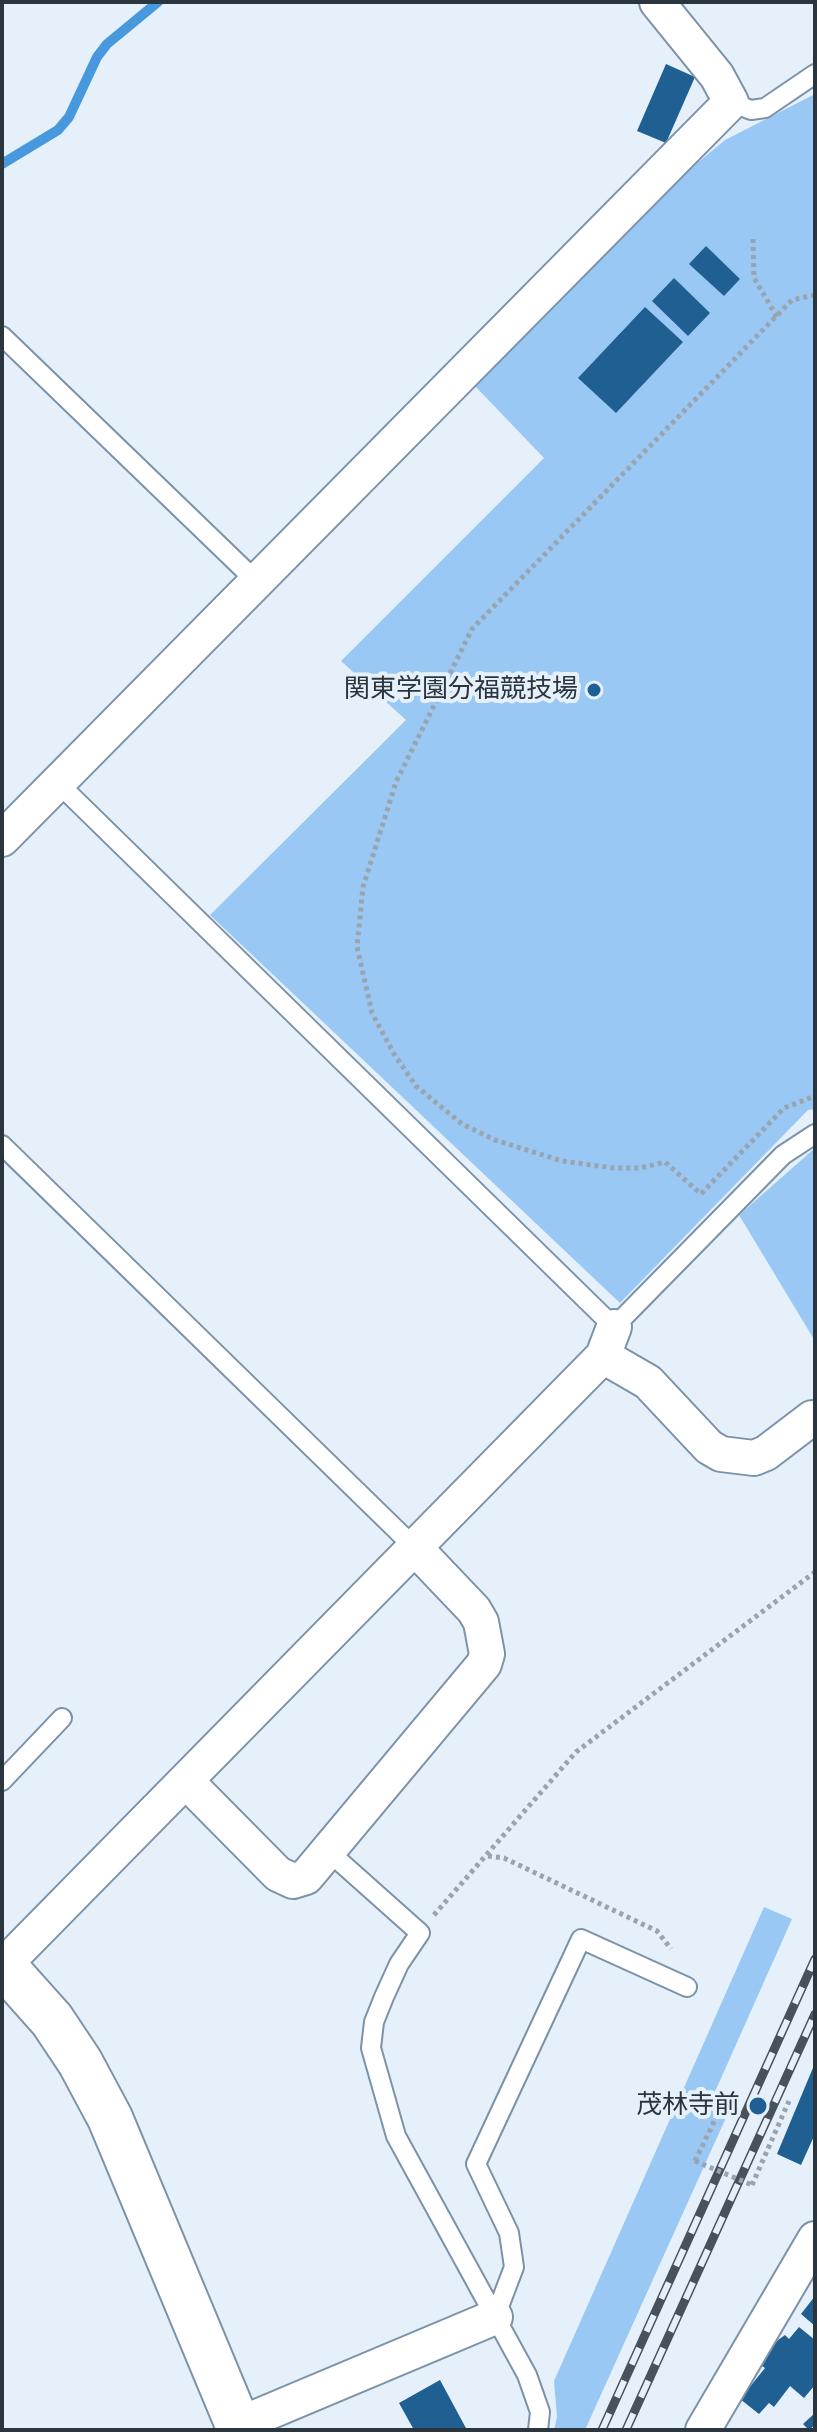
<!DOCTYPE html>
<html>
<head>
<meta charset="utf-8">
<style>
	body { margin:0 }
	#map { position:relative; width:817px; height:2432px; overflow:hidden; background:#e6f0fa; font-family:"Noto Serif",serif }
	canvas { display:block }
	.frame { position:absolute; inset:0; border:4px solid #2b353e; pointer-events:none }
</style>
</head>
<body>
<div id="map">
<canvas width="817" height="2432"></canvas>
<div class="frame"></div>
</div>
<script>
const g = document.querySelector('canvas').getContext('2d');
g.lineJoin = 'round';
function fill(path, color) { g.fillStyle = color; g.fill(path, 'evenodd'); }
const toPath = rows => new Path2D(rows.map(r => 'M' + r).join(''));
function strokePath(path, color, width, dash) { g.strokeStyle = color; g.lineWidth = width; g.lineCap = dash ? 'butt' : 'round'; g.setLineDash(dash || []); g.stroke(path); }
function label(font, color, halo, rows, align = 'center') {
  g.font = font + ' "Noto Serif","Noto Sans JP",serif'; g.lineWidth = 8; g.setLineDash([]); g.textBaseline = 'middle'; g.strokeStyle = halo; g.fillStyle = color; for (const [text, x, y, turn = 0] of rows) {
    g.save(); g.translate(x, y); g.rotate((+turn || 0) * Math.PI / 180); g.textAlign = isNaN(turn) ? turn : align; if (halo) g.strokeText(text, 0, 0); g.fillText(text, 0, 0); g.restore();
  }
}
fill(toPath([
	[815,94,815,1109,808,1110,620,1303,210,915,406,720,341,661,544,458,474,385,684,174,725,140],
	[815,1148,815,1341,739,1215],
	[764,1907,792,1919,710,2103,729,2111,585,2430,554,2430,557,2417,554,2381]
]), '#99c8f5');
strokePath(toPath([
	[2,164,58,130,69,117,97,57,107,44,158,2]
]), '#4798dd', 10);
fill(toPath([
	[666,64,695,77,666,143,637,131],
	[706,246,740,279,724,296,689,264],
	[674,278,710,313,688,336,652,301],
	[645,307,683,342,616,413,578,378],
	[815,2063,815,2134,801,2165,777,2154],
	[815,2296,815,2326,801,2314],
	[799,2327,815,2340,815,2385,804,2398,790,2386,774,2407,769,2403,759,2414,740,2399,765,2368,759,2364,778,2340,785,2335,789,2339],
	[440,2380,467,2430,414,2430,399,2403],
	[815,2413,815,2425,809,2430,803,2424]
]), '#205f92');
const lane = toPath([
	[731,102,751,110,765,108,815,74],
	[2,336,258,583],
	[58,783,614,1327,783,1155,815,1134],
	[2,1145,415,1548],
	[2,1781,62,1718],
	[328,1851,420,1933,399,1964,384,1997,374,2022,371,2048,396,2136,527,2375,540,2412,538,2430],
	[495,2317,514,2267,509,2233,476,2164,581,1939,687,1987]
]);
const street = toPath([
	[2,839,731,102,717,76,657,2],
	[603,1356,648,1382,709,1447,721,1454,754,1458,766,1453,812,1418],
	[186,1781,278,1874,293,1881,306,1877,484,1664,487,1654,481,1622,474,1610,415,1548],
	[3,1966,603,1356,614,1327],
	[238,2425,495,2317],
	[703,2430,815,2239]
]);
const secondary = toPath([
	[2,1964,52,2020,80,2062,110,2118,240,2430]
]);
strokePath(lane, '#7b92a9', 22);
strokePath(street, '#7b92a9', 38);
strokePath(secondary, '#7b92a9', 48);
strokePath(toPath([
	[753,239,754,278,777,317],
	[815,295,792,300,472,629,396,782,363,887,357,947,372,1013,394,1054,416,1086,462,1124,495,1140,562,1161,613,1168,640,1168,665,1162,701,1194,784,1108,815,1096],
	[488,1856,504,1858,657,1931,671,1949],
	[434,1915,576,1752,815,1572],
	[695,2161,730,2089],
	[752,2185,789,2101]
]), '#9aa4ae', 5, [4, 4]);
strokePath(lane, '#fff', 18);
strokePath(street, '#fff', 34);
strokePath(secondary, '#fff', 44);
const rail = toPath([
	[602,2430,815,1959],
	[626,2430,815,2014]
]);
strokePath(rail, '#48525c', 9);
strokePath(rail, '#e6f0fa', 6, [18]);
strokePath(toPath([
	[695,2161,752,2185]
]), '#9aa4ae', 5, [4, 4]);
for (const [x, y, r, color] of [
	[594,690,8,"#1e6095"],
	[758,2106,10,"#1e6095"]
]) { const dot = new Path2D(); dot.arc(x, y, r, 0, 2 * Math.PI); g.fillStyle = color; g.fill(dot); strokePath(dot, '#e6f0fa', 3); }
label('26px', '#2b353e', '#e6f0fa', [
	["関東学園分福競技場",578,690],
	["茂林寺前",740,2106]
], 'right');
</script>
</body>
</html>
